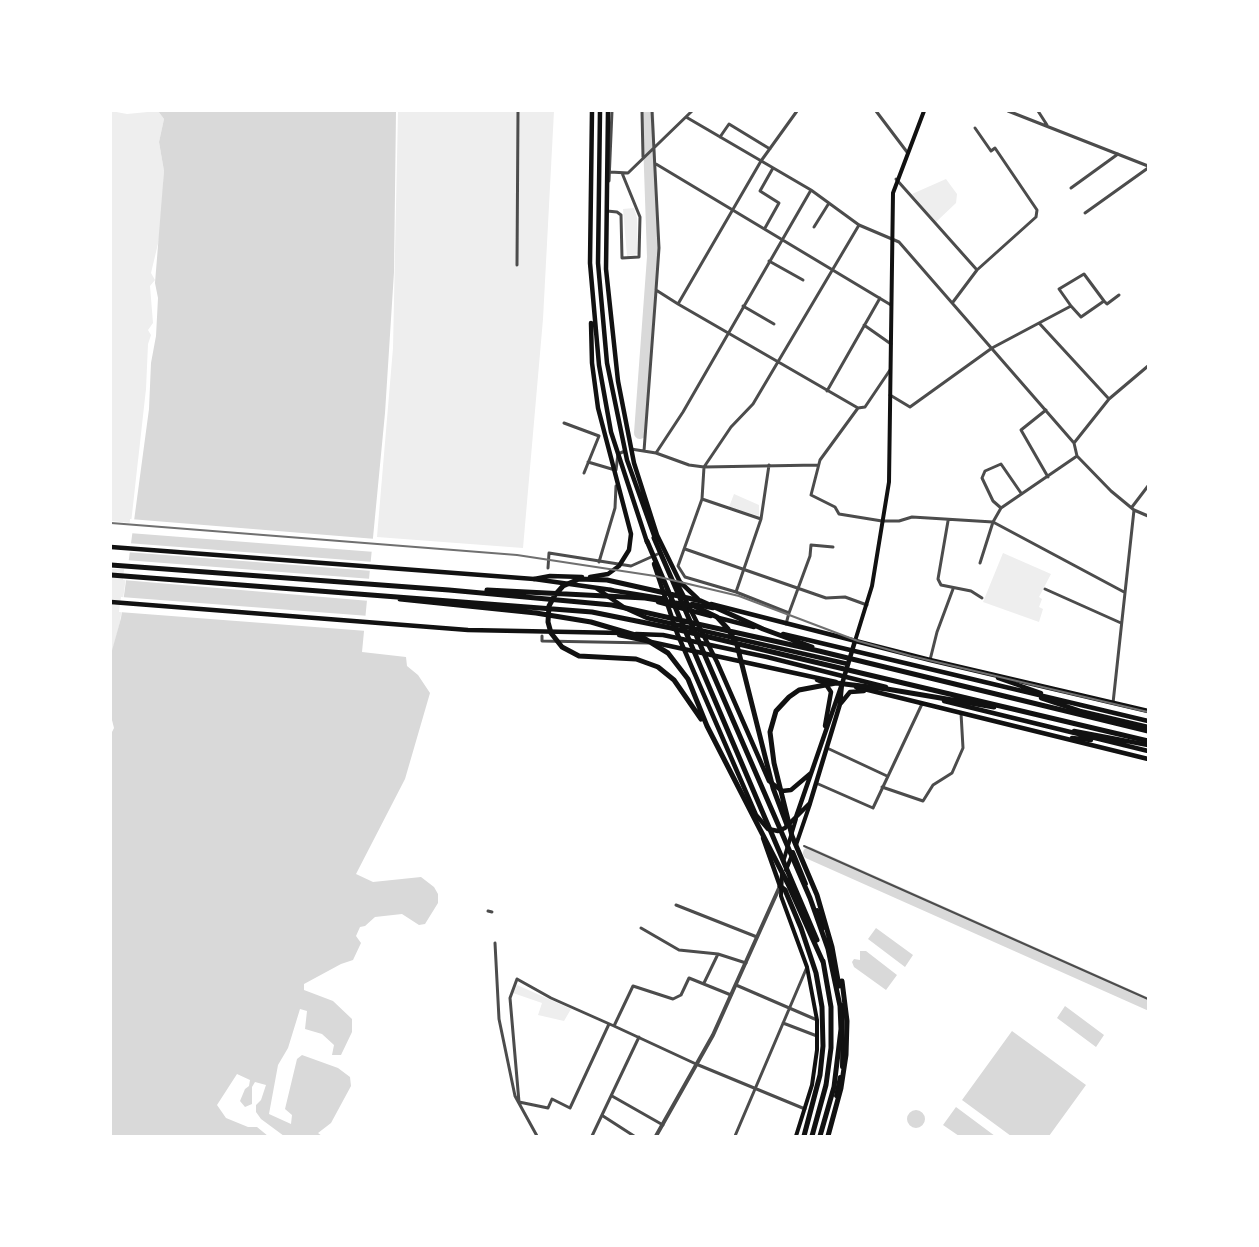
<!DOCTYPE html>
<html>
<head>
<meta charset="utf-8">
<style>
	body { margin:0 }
	#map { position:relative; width:1259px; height:1247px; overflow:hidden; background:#fff; font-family:"IBM Plex Sans",sans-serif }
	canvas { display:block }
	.frame { position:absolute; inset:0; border:112px solid #fff; pointer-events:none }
</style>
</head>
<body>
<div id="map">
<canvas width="1259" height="1247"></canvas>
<div class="frame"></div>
</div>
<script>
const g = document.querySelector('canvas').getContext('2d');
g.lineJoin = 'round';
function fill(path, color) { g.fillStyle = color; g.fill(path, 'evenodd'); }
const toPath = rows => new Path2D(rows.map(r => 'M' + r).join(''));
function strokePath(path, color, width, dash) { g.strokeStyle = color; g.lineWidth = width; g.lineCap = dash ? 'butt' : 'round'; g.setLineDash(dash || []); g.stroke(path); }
fill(toPath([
	[111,111,127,114,158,111,164,119,159,142,164,171,161,231,151,273,155,280,150,286,153,323,148,330,151,335,148,344,146,389,131,523,111,521],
	[398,111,554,111,543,319,523,548,377,537,393,348],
	[946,179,957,194,956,203,936,222,912,194],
	[634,208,637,218,638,254,627,256,623,209],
	[734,494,759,505,759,516,729,507],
	[1003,553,1051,574,1039,597,1042,599,1039,607,1043,609,1039,622,983,602],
	[111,569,127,569,120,622,111,656],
	[517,985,571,1009,564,1021,538,1015,542,1003,513,993]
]), '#eee');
fill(toPath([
	[158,111,396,111,394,272,385,413,362,652,406,657,407,666,418,675,430,693,405,779,356,874,373,882,421,877,434,887,438,894,438,903,425,924,419,925,402,914,375,917,365,926,360,927,356,936,361,943,353,960,341,964,304,984,304,990,333,1001,352,1019,352,1032,341,1055,332,1055,334,1045,322,1034,305,1029,307,1011,300,1009,288,1048,278,1065,269,1114,291,1124,292,1115,285,1109,297,1059,302,1055,338,1068,350,1077,351,1086,331,1123,318,1133,322,1136,284,1136,261,1119,256,1112,256,1105,261,1100,266,1085,255,1082,252,1087,252,1104,245,1107,240,1101,245,1089,249,1086,250,1080,237,1074,217,1105,226,1118,248,1127,257,1127,268,1136,111,1136,111,734,114,728,111,716,111,654,121,618,149,409,151,363,156,336,158,298,155,283,164,171,159,142,164,119],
	[876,928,913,955,905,967,868,939],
	[860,951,866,951,897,975,886,990,854,967,852,962,854,959,860,960],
	[1065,1006,1104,1035,1096,1047,1057,1018],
	[1012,1031,1086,1085,1049,1136,1011,1136,962,1100],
	[956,1107,995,1136,959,1136,943,1125],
	'907 1119a9 9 0 1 1 18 0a9 9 0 1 1-18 0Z'
]), '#d9d9d9');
fill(toPath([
	[130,519,376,539,375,552,129,533],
	[127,543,374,562,373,571,126,552],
	[125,560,372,579,370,601,123,580],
	[121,597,369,616,367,631,119,612]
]), '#fff');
strokePath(toPath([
	[640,433,653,257,648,111],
	[809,853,1148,1004]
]), '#d9d9d9', 12);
strokePath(toPath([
	[804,846,1148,999]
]), '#4c4c4c', 2);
strokePath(toPath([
	[642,111,643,157],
	[652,111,659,248,656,290,678,304],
	[797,111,761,161,678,304,858,408],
	[876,111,907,152],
	[1008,111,1148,166],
	[1038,111,1047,125],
	[686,117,811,190,859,225,899,242,1074,443,1077,456,1111,491,1134,510,1148,516],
	[720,137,729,124,770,149],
	[656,164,891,305],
	[610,172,628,173,692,111],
	[896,179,977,270],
	[609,181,612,111],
	[1071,188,1118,154],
	[607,211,617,212,621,215,622,258,639,257,640,217,622,173],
	[1085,213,1148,168],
	[814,227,829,203],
	[765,228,779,203,760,191,773,168],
	[769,261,803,280],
	[517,265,518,111],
	[953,302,977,270,1036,217,1037,210,995,148,991,151,975,128],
	[743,306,774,324],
	[1071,306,1059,289,1084,274,1104,301],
	[1039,323,1109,399],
	[864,325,891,344],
	[890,370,865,407,858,408,820,460,811,495,835,507,839,514,882,521,899,521,912,517,993,522,1124,592],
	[827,391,880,298],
	[890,395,910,407,992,348,1071,306,1081,317,1104,301,1107,304,1119,295],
	[1046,410,1021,430,1048,477],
	[564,423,599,436,584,473],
	[1074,443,1109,399,1148,366],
	[631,449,656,453,689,465,704,467,818,465],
	[644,451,656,291],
	[656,453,683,412,811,190],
	[588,462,615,470],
	[616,470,618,454,625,451],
	[702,499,761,519,769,465],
	[1132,507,1148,486],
	[1001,508,993,501,982,478,985,471,1001,464,1021,493],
	[948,521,938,579,941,585,971,591,982,598],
	[685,549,826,598,845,597,867,605],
	[599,562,615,508,616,486],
	[980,563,993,522,1001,508,1077,456],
	[548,568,549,553,631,566,660,553],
	[1045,589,1121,623],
	[736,592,761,519],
	[789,613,810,556,811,545,833,547],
	[786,624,789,613,736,592,685,577,678,566,702,499,704,467,731,427,753,404,859,225],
	[542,636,542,641,649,643],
	[930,660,937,632,953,589],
	[1113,703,1134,510],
	[827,748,887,776],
	[816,783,873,808,922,704],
	[882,787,923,801,933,785,952,773,963,748,961,713],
	[676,905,757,937],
	[488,911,492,912],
	[641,928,679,950,718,954,746,963],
	[495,943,499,1019,515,1096,537,1136],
	[704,983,718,954],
	[736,985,817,1020],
	[783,1023,817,1036],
	[614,1026,696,1064,805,1109],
	[612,1096,663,1125],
	[519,1102,510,998,517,979,551,998,614,1026,633,986,673,999,681,995,689,978,731,995],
	[519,1102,548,1108,552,1099,570,1108,609,1024],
	[603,1116,634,1136],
	[592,1136,639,1037],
	[735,1136,807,967]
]), '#4c4c4c', 3);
strokePath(toPath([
	[656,1136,713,1035,780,886]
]), '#4c4c4c', 4);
strokePath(toPath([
	[855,641,872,586,889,482,893,193,924,111],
	[796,845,810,804],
	[790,852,793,852,806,884],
	[784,859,796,819],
	[786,870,792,855],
	[782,873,781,896,807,967,817,1020,817,1050,812,1085,796,1136],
	[817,910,824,928],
	[842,1067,843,1005],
	[836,1096,840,1077]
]), '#111', 4);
strokePath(toPath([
	[111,547,534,579,612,590],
	[596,588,625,608,647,618,848,664],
	[111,602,468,630,622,633],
	[658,602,711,616],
	[719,618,754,627],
	[636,634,663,635,767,657,886,687],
	[783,634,1148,721],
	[619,635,836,682],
	[998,678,1041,693],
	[817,680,825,683,831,692,825,726],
	[1041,698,1080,711,1148,727],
	[944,701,1148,751],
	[1074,731,1148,745],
	[1072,738,1091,740]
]), '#111', 4.5);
strokePath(toPath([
	[592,111,590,263,599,365,611,432,647,542],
	[600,111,598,263,607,363,627,460,656,541],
	[608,111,606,269,618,381,634,463,657,535,680,582,698,599],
	[654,564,677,633,756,815,768,829,778,831,785,828,810,803,840,704,842,684,855,641],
	[590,577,608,574,619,566,629,550,631,534,598,408,592,363,591,323],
	[534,579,550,576,582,577],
	[677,583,717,662,769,781,782,791,791,790,811,773],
	[610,590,666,599],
	[692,604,713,608],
	[711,604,930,660,1148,711],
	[856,687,1148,759],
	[841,703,850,692,864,691],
	[796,817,842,684],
	[763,838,780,886]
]), '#111', 4.5);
strokePath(toPath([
	[654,538,810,898,828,949,840,1006,841,1029,834,1087,820,1136],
	[647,541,817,940],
	[111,565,449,590,612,605,819,651,1148,731],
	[111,575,592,612,671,628,1148,741],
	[487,590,645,598,694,606,717,617,728,629,737,645,773,788,787,825],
	[400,599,536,613,591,622,642,637,668,653,688,679,707,726,788,884,823,962],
	[701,719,674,680,658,667,636,659,579,656,562,647,551,633,548,622,549,606,555,595,563,586,579,579,607,580,701,601,763,629,812,647],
	[780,886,785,890,801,928,816,973,822,1007,823,1046,820,1075,804,1136],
	[839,986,832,947,817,895,792,836,774,763,770,732,776,711,789,697,799,690,836,683,887,689,994,707],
	[812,1136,826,1085,831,1048,831,1007,823,961],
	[828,1136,841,1088,846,1055,847,1021,842,981]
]), '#111', 5);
strokePath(toPath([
	[111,523,517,555,655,576,739,596,858,641,911,656,1148,712]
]), '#707070', 2);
</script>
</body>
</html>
